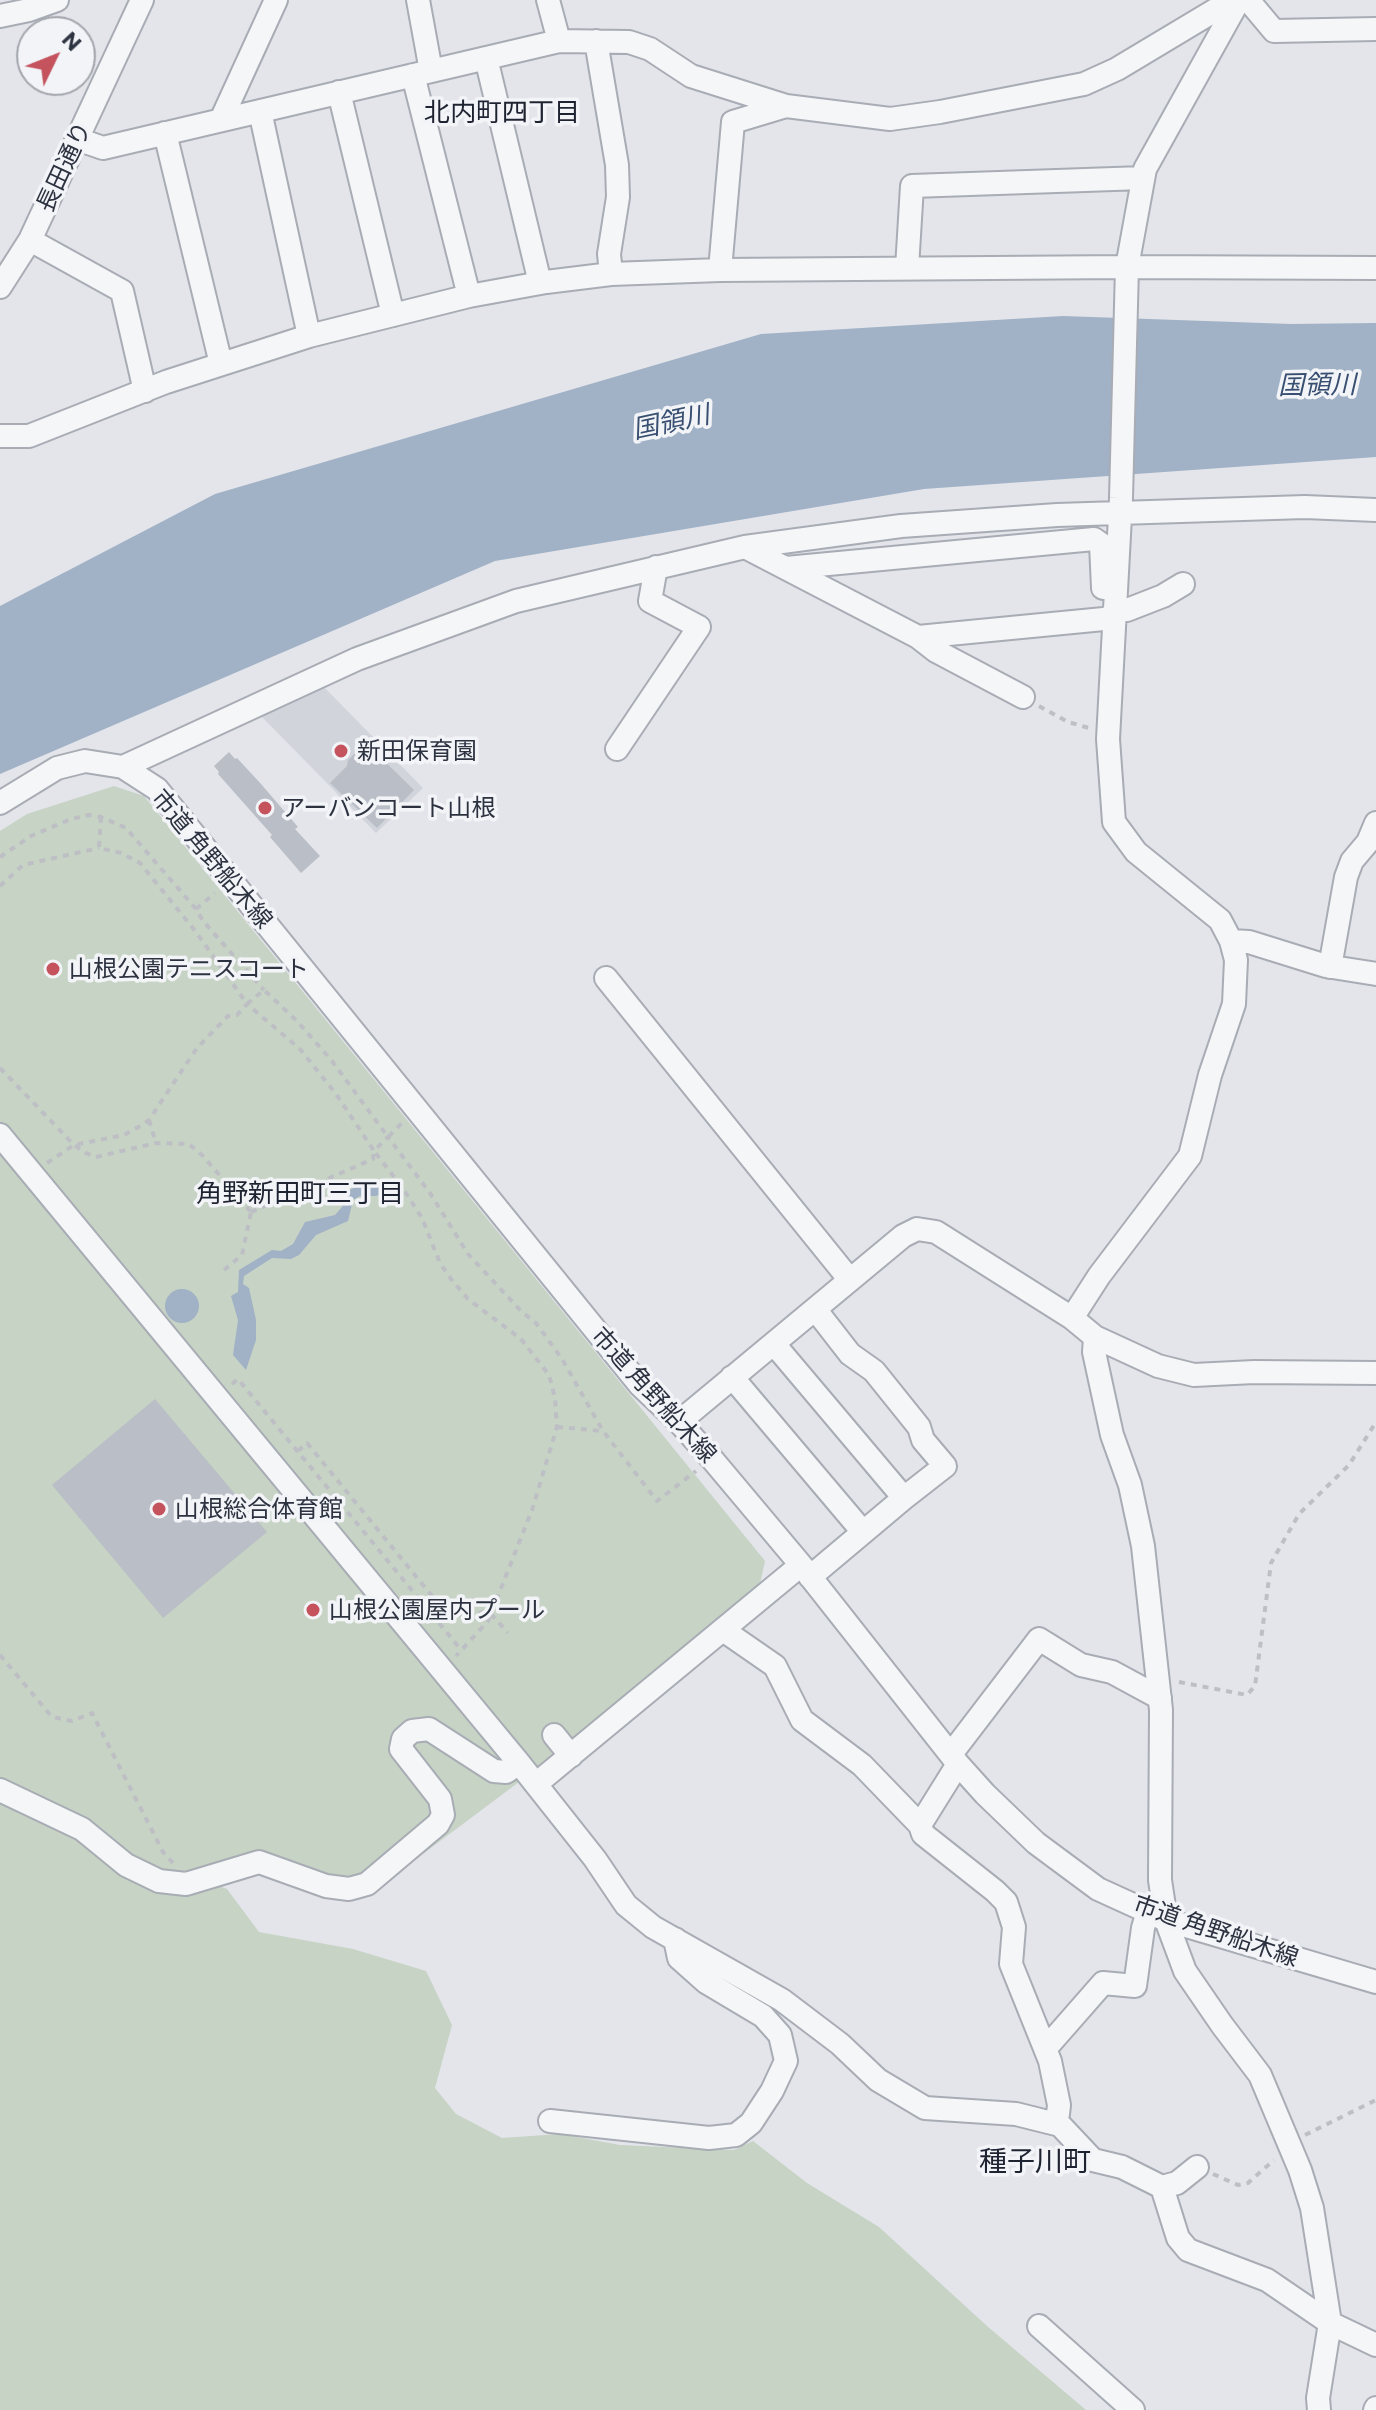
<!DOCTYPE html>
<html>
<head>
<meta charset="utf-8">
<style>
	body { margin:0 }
	#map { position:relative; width:1376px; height:2410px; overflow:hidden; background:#e3e5ea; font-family:Commissioner,sans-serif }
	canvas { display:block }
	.north { position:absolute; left:16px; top:16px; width:80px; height:80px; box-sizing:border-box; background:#f2f4f7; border:2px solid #a3a6ae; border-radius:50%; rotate:47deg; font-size:22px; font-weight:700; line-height:32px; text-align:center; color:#2c3240 }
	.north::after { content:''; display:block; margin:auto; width:28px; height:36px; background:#c4535d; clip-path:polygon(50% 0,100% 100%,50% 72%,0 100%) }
</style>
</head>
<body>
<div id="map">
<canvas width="1376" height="2410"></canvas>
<div class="north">N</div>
</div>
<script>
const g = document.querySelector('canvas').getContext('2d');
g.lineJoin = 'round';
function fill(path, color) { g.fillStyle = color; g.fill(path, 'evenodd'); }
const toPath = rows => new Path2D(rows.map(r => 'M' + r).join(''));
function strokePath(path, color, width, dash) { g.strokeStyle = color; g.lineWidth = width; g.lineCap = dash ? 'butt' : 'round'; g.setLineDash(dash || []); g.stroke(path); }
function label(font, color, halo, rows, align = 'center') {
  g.font = font + ' Commissioner,"Noto Sans JP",sans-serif'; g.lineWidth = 7; g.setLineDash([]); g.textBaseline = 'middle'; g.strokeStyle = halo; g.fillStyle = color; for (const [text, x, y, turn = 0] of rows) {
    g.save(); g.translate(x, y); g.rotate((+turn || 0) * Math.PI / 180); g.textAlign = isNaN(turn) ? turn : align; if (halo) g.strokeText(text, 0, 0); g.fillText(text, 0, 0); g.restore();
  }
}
fill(toPath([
	[321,684,423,788,376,833,260,715]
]), '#d1d4db');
fill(toPath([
	[114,786,144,796,765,1561,759,1588,523,1779,384,1883,258,1867,214,1884,227,1889,259,1932,353,1949,426,1971,452,2025,435,2088,456,2114,502,2138,560,2134,620,2145,734,2150,753,2141,807,2183,879,2227,987,2326,1086,2410,0,2410,0,831,27,814]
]), '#c7d3c5');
fill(toPath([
	[1063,316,1291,324,1376,323,1376,457,924,489,495,561,0,774,0,606,215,494,761,334],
	[371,1180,383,1187,384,1193,376,1196,360,1196,353,1200,348,1221,316,1235,299,1255,291,1259,272,1258,244,1276,243,1284,249,1288,256,1320,256,1340,246,1370,233,1355,238,1320,231,1296,238,1292,239,1270,272,1250,281,1251,293,1244,305,1222,335,1215,342,1207,345,1192],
	'165 1306a17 17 0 1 1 34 0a17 17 0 1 1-34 0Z'
]), '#a1b1c6');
fill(toPath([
	[366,743,414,790,377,828,330,783,347,766,348,760],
	[229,752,235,759,237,758,261,784,298,827,295,829,320,856,301,873,270,837,272,835,218,774,219,772,214,766],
	[155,1399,267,1532,163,1618,52,1485]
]), '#babec6');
const minor = toPath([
	[418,0,431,71],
	[548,0,559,41],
	[1239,0,1145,169,1127,267,1121,498,1108,739,1114,822,1136,852,1220,920,1231,941,1249,942,1326,966,1376,974],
	[1248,0,1274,31,1376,29],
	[0,16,29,10,57,0],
	[596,41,617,165,618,197,609,254,611,274],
	[486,58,540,283],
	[413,75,469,296],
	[339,92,393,315],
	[260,111,309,336],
	[221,120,276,0],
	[165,133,221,364],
	[77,139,103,148,559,41,629,42,650,49,691,76,786,106,890,119,940,112,1084,84,1117,69,1232,0],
	[30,240,122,291,145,391],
	[907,268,912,186,1143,178],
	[720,270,733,122,786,106],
	[0,287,30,240,142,0],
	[0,436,29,436,166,382,309,336,469,296,546,282,611,274,720,270,1127,267,1376,268],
	[745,547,918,637,1114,618],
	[786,568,1094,539,1101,544,1103,588],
	[1114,611,1127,610,1163,596,1183,584],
	[918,637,936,651,1023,697],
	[617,749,699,627,650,601,656,567],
	[123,767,357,659,516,601,745,547,901,526,1057,515,1305,507,1376,510],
	[0,803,57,768,85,761,123,767,157,789,640,1385,679,1422,712,1459,801,1565,958,1764,985,1794,1036,1843,1098,1889,1166,1920,1376,1982],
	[1330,967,1346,877,1352,861,1368,842,1376,823],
	[606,978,850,1280],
	[0,1135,519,1763,595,1859,626,1905,653,1927,782,2000,840,2044,878,2080,925,2108,1016,2114,1060,2125,1093,2160,1122,2167,1162,2187,1178,2238,1188,2250,1267,2280,1330,2323,1376,2345],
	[815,1309,850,1354,874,1371,919,1427,923,1440,945,1466,904,1498],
	[1072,1318,1099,1276,1190,1156,1210,1075,1234,1004,1236,960,1231,941],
	[1095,1337,1158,1366,1194,1375,1254,1372,1376,1373],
	[774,1344,904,1498,810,1577],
	[732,1377,863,1532],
	[679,1422,903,1236,917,1229,936,1232,1072,1318,1095,1337,1094,1352,1112,1435,1130,1485,1143,1546,1161,1710,1160,1880,1166,1920,1185,1971,1222,2025,1260,2075,1300,2170,1312,2208,1330,2323,1318,2398,1319,2410],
	[723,1630,775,1666,802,1720,862,1765,920,1825,958,1764],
	[554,1735,571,1756],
	[951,1754,1039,1639,1081,1665,1112,1672,1160,1698],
	[536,1784,801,1565],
	[0,1790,82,1829,126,1865,159,1881,186,1884,259,1862,326,1886,349,1889,367,1884,438,1824,443,1815,440,1799,401,1749,403,1739,412,1731,429,1729,494,1771,506,1772,519,1763],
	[920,1825,923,1834,995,1891,1006,1902,1014,1927,1011,1964,1050,2061,1059,2105,1058,2114,1053,2123],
	[1046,2048,1103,1983,1135,1986,1143,1928,1148,1911],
	[550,2121,709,2138,736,2135,751,2123,772,2091,786,2061,780,2035,763,2016,706,1982,679,1958,675,1939],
	[1162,2187,1177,2183,1197,2167],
	[1039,2326,1133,2410],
	[1375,2410,1376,2408]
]);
strokePath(minor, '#a8acb4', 26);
strokePath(toPath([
	[1039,706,1068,722,1089,728],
	[101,817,99,848,121,853,140,863,196,932,247,1004,264,990,297,1021,332,1061,388,1137,404,1121],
	[0,857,31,836,71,819,89,815,101,817,126,828,196,909,203,921,264,990],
	[0,886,23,865,99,848],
	[196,909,215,893],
	[0,1068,74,1145,86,1153,96,1157,156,1143,189,1144,203,1156,251,1212],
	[149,1120,156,1143],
	[47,1163,74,1145,124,1135,144,1124,149,1120,197,1048,228,1016,237,1015,247,1004,300,1049,336,1094,374,1151,388,1137,430,1193,468,1254,521,1311,536,1323,562,1359,603,1431,657,1501,696,1471],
	[251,1212,373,1159,374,1151,402,1187,422,1218,440,1263,451,1279,468,1299,521,1339,549,1375,555,1398,557,1427,532,1510,488,1621,456,1656],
	[224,1270,242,1255,251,1212],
	[232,1384,238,1379,462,1651],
	[557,1427,603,1431],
	[298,1451,307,1443,441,1607,458,1615,471,1616,492,1609],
	[491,1614,508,1633],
	[0,1655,52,1717,72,1721,92,1713,163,1852,173,1863],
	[1179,1682,1247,1695,1255,1686,1271,1563,1299,1514,1349,1465,1376,1422],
	[1305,2135,1376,2100],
	[1213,2174,1238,2185,1248,2183,1274,2160]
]), '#bdbfc4', 4, [6, 6]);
strokePath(minor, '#f5f6f8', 22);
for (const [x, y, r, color] of [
	[341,751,8,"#c4535d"],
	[265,808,8,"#c4535d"],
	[53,969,8,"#c4535d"],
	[159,1509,8,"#c4535d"],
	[313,1610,8,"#c4535d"]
]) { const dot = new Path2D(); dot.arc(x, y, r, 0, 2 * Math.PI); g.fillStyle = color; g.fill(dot); strokePath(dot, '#f2f4f7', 3); }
label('24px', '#2c3240', '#f2f4f7', [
	["長田通り",64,167,-65],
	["市道 角野船木線",212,859,50],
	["市道 角野船木線",654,1395,48],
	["市道 角野船木線",1216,1931,19]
]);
label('24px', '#2c3240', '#f2f4f7', [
	["新田保育園",357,751],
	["アーバンコート山根",281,808],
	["山根公園テニスコート",69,969],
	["山根総合体育館",175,1509],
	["山根公園屋内プール",329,1610]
], 'left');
label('26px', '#1e2331', '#f2f4f7', [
	["北内町四丁目",502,112],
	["角野新田町三丁目",300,1193]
]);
label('italic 26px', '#394f71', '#f2f4f7', [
	["国領川",1317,385,-1],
	["国領川",671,422,-12]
]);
label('28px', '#1e2331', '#f2f4f7', [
	["種子川町",1035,2162]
]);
</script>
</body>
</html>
